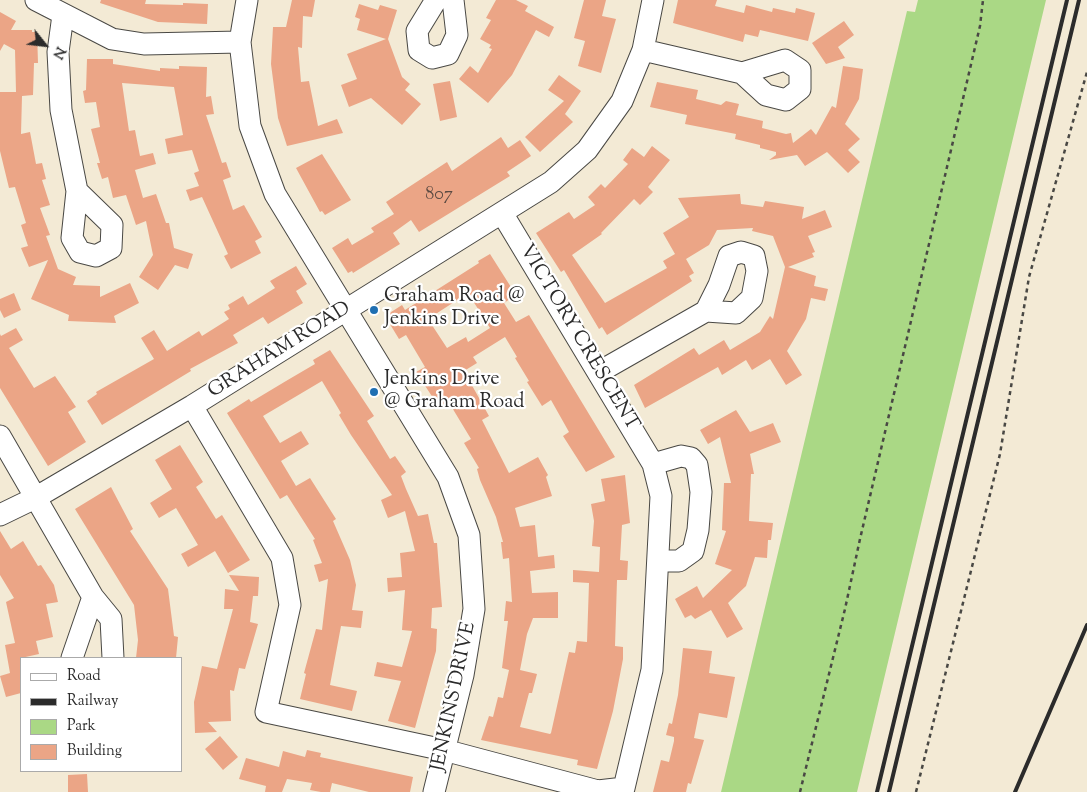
<!DOCTYPE html>
<html>
<head>
<meta charset="utf-8">
<style>
	body { margin:0 }
	#map { position:relative; width:1087px; height:792px; overflow:hidden; background:#f3ead5; font-family:"Sorts Mill Goudy",serif }
	canvas { display:block }
	.legend { position:absolute; left:20px; top:657px; width:162px; height:115px; box-sizing:border-box; background:#fff; border:1px solid #aaa; margin:0; padding:6px 9px; list-style:none; font-size:15px; color:#2b2b2b }
	.legend li { display:flex; align-items:center; gap:10px; height:25px }
	.legend b { width:25px; border:1px solid #aaa }
	.north { position:absolute; left:20px; top:20px; width:50px; height:50px; -webkit-text-stroke:4px #fff; paint-order:stroke; rotate:119deg; font-size:14px; font-weight:700; line-height:20px; text-align:center; color:#2b2b2b }
	.north::after { content:''; display:block; margin:auto; width:18px; height:22px; background:#2b2b2b; clip-path:polygon(50% 0,100% 100%,50% 72%,0 100%) }
</style>
</head>
<body>
<div id="map">
<canvas width="1087" height="792"></canvas>
<ul class="legend">
<li><b style="height:6px;background:#fff"></b>Road</li>
<li><b style="height:6px;background:#2b2b2b"></b>Railway</li>
<li><b style="height:14px;background:#aad885"></b>Park</li>
<li><b style="height:14px;background:#eba586"></b>Building</li>
</ul>
<div class="north">N</div>
</div>
<script>
const g = document.querySelector('canvas').getContext('2d');
g.lineJoin = 'round';
function fill(path, color) { g.fillStyle = color; g.fill(path, 'evenodd'); }
const toPath = rows => new Path2D(rows.map(r => 'M' + r).join(''));
function strokePath(path, color, width, dash) { g.strokeStyle = color; g.lineWidth = width; g.lineCap = dash ? 'butt' : 'round'; g.setLineDash(dash || []); g.stroke(path); }
function label(font, color, halo, rows, align = 'center') {
  g.font = font + ' "Sorts Mill Goudy",serif'; g.lineWidth = 4.5; g.setLineDash([]); g.textBaseline = 'middle'; g.strokeStyle = halo; g.fillStyle = color; for (const [text, x, y, turn = 0] of rows) {
    g.save(); g.translate(x, y); g.rotate((+turn || 0) * Math.PI / 180); g.textAlign = isNaN(turn) ? turn : align; if (halo) g.strokeText(text, 0, 0); g.fillText(text, 0, 0); g.restore();
  }
}
fill(toPath([
	[918,0,1046,0,857,792,721,792,907,11,915,12]
]), '#aad885');
fill(toPath([
	[101,0,146,0,145,4,183,5,183,3,208,4,207,24,158,22,100,3],
	[292,0,315,0,312,17,303,16,302,48,298,47,301,82,309,81,318,126,337,119,343,133,287,146,278,118,271,64,273,27,286,27],
	[496,0,516,0,528,6,525,11,554,27,549,37,536,30,512,75,488,103,459,79,470,66,478,73,492,49,489,48,491,45,480,39,491,20,486,18],
	[584,0,606,0,602,16,616,19,601,73,578,66,585,41,574,38],
	[678,0,717,0,715,6,744,13,746,5,772,12,773,8,795,13,796,8,815,13,808,41,760,30,758,37,745,34,743,42,673,23],
	[359,4,378,10,380,5,397,10,388,39,402,77,410,84,405,90,421,104,402,125,371,98,349,107,341,85,357,79,347,54,386,39,357,30,360,19,355,17],
	[0,12,16,21,11,30,32,30,32,32,37,32,38,63,34,63,33,95,22,96,21,134,30,132,36,164,42,163,46,179,42,180,50,205,40,208,50,235,46,236,58,269,76,277,73,285,100,286,100,297,130,283,139,303,114,316,116,323,68,321,69,315,31,299,48,260,29,267,21,248,28,246,21,225,26,223,15,187,9,188,0,151,0,92,16,92,15,50,4,44,0,51],
	[844,21,854,35,838,47,845,58,826,64,812,43],
	[87,59,113,59,113,64,160,71,160,68,179,69,179,66,207,67,206,97,211,96,214,114,206,115,222,163,226,162,231,177,223,180,233,210,244,205,262,237,255,241,261,253,231,269,224,256,228,254,202,197,190,201,186,190,199,186,194,173,199,171,192,150,168,154,165,139,183,135,174,87,122,83,129,131,135,130,140,156,153,153,156,164,135,170,143,198,156,194,166,223,169,223,174,248,193,254,188,269,175,265,158,290,139,277,153,255,146,221,136,225,126,195,113,198,108,177,102,179,97,163,100,163,91,129,100,127,96,102,85,103,83,91,86,90],
	[843,66,863,69,859,99,845,124,860,139,848,150,860,162,848,173,827,152,805,166,797,155,769,160,776,155,776,152,760,148,760,145,735,139,736,134,685,124,687,115,650,107,657,82,698,90,696,99,721,105,726,101,739,104,736,115,763,121,762,128,786,134,791,133,793,143,811,129,816,135,832,106,836,108],
	[559,75,581,91,565,114,573,122,540,152,525,137,564,101,548,90],
	[450,81,457,117,440,121,433,84],
	[501,137,508,148,520,140,531,156,507,172,510,176,419,232,411,220,393,233,400,244,353,273,352,271,348,273,332,248,348,238,352,245,374,232,371,228,394,214,386,202,447,162,452,171],
	[652,146,670,160,648,187,653,192,640,205,634,199,601,233,602,234,572,255,605,303,667,268,663,261,675,254,663,233,689,217,678,198,740,194,741,204,763,207,765,201,804,207,802,219,825,210,832,227,808,236,815,252,812,253,814,257,788,267,816,276,814,286,828,289,825,301,811,298,806,319,787,351,802,375,786,385,770,359,752,370,746,360,722,375,718,367,645,408,634,385,694,348,699,355,724,340,730,350,760,332,770,316,773,319,785,267,773,236,752,231,753,228,717,230,709,245,686,259,694,273,689,276,692,281,607,335,602,327,599,329,564,270,561,272,536,233,569,212,574,219,595,205,588,197,601,184,605,188,628,164,623,160,632,148,644,157],
	[322,154,351,200,325,215,322,211,320,212,296,168],
	[490,254,516,295,504,303,516,322,529,315,615,457,586,472,563,436,569,432,551,400,542,406,527,382,529,381,515,358,517,357,505,337,473,357,477,363,464,371,489,416,482,420,509,473,538,457,548,475,546,477,552,496,515,508,520,527,535,525,538,557,554,555,555,568,530,571,532,593,558,592,558,618,533,618,527,634,520,670,537,674,532,693,529,693,520,727,550,734,551,733,569,652,575,653,577,641,587,642,589,583,573,582,573,570,599,572,600,547,592,546,594,521,591,504,605,501,601,479,625,475,630,523,622,525,620,560,628,561,627,580,617,580,615,646,623,647,623,659,613,711,597,769,577,765,578,760,481,740,489,716,493,717,498,697,503,698,509,670,502,668,508,621,504,621,506,601,512,602,509,558,503,559,501,542,503,542,496,517,480,480,477,469,479,468,464,443,471,439,448,401,439,407,416,372,425,367,406,335,399,339,385,316,402,305,405,310,479,263,478,261],
	[468,293,490,328,468,342,466,337,447,348,428,319],
	[296,266,307,284,296,291,303,303,268,324,263,317,233,335,238,343,190,369,191,371,102,425,87,401,97,394,96,392,154,359,141,338,154,330,167,351,199,331,202,336,229,319,224,312,230,309,228,305,243,296,248,305,275,288,270,281],
	[14,293,21,310,4,318,0,310,0,299],
	[16,328,23,340,9,348,34,388,55,376,76,407,68,412,86,442,48,466,0,388,0,334,1,336],
	[330,350,374,416,367,421,390,459,395,456,406,472,401,476,406,489,418,516,428,514,434,543,437,543,442,607,432,608,431,628,437,629,436,651,415,728,388,721,401,681,374,676,377,662,402,667,412,631,402,630,405,590,388,592,387,578,402,577,400,553,415,551,405,511,388,518,381,500,392,495,351,435,339,415,341,413,322,381,263,416,280,443,301,431,309,444,281,461,296,486,310,478,336,519,333,521,350,560,356,585,352,610,363,611,361,628,341,626,330,685,357,691,352,711,300,699,306,674,304,673,316,629,322,630,328,579,319,582,314,565,322,563,313,540,315,539,287,495,280,499,227,413,249,399,251,402,286,381,315,364,313,360],
	[736,410,750,432,773,423,781,442,750,454,754,474,751,474,749,521,773,523,771,540,768,540,767,558,755,557,746,586,728,603,743,629,727,638,711,610,695,619,691,615,685,618,675,599,697,586,703,598,732,570,715,564,726,531,722,530,724,483,731,483,720,437,708,444,700,430],
	[180,445,203,482,196,487,216,519,222,515,250,560,228,573,215,551,188,567,181,554,198,545,176,508,159,518,150,503,172,489,155,460],
	[111,487,133,529,130,531,168,589,174,636,178,637,176,658,136,658,138,640,134,605,75,509],
	[0,531,11,549,23,541,38,566,41,565,54,585,58,602,46,604,53,637,36,641,39,654,21,658,21,693,6,697,0,676,10,673,5,645,15,643,6,602,14,598,0,575],
	[229,575,259,577,258,596,253,596,250,622,258,624,245,669,239,668,234,691,230,690,231,721,208,722,217,732,195,733,194,702,202,666,217,669,233,609,224,609,225,589,239,591],
	[683,648,712,651,709,673,735,677,727,718,699,713,694,738,704,740,691,784,688,783,686,792,653,792,661,760,669,762,674,741,674,737,666,735,669,723,672,724,678,695],
	[220,736,238,757,223,770,205,749],
	[307,750,321,753,320,757,413,777,410,792,369,792,332,783,330,792,321,792,310,790,312,783,287,779,282,792,265,792,266,786,239,779,246,758,279,767,283,751,305,757],
	[87,774,88,792,68,792,68,775]
]), '#eba586');
const minor = toPath([
	[36,0,112,39,144,44,240,42],
	[247,0,240,42,250,126,275,194,448,477,469,535,474,609,463,675,434,792],
	[436,0,417,31,419,50,432,58,448,54,457,35,453,0],
	[63,15,58,52,61,110,77,191,72,238,80,252,96,256,111,248,112,225,77,191],
	[643,50,742,73,785,60,800,70,800,89,786,100,766,95,742,73],
	[599,372,706,311,736,313,752,298,757,271,754,256,741,252,729,256,719,285,706,311],
	[192,406,282,558,290,605,266,712,444,750,598,791,624,788,652,670,661,496,653,464,502,213],
	[0,436,93,597,111,619,113,658],
	[653,464,681,456,691,458,697,465,701,492,698,530,693,551,679,561,659,561],
	[0,515,35,498,192,406,551,182,587,150,622,101,643,50,653,0],
	[72,658,93,597]
]);
strokePath(minor, '#494844', 23);
strokePath(toPath([
	[800,792,845,609,860,539,980,26,983,0],
	[916,792,1000,454,1029,277,1087,72]
]), '#494844', 2.5, [4, 4]);
strokePath(minor, '#fff', 21);
strokePath(toPath([
	[877,792,1067,0],
	[889,792,1079,0],
	[1015,792,1087,625]
]), '#2b2b2b', 4);
for (const [x, y, r, color] of [
	[374,310,5,"#1f6fb2"],
	[374,392,5,"#1f6fb2"]
]) { const dot = new Path2D(); dot.arc(x, y, r, 0, 2 * Math.PI); g.fillStyle = color; g.fill(dot); strokePath(dot, '#fff', 2); }
label('18px', '#5b4a42', null, [
	["807",439,196]
]);
label('20px', '#2b2b2b', '#fff', [
	["Graham Road @",384,298],
	["Jenkins Drive",384,321],
	["Jenkins Drive",384,381],
	["@ Graham Road",384,404]
], 'left');
label('20px', '#2b2b2b', '#fff', [
	["VICTORY CRESCENT",578,338,59],
	["GRAHAM ROAD",280,351,-32],
	["JENKINS DRIVE",455,697,-78]
]);
</script>
</body>
</html>
